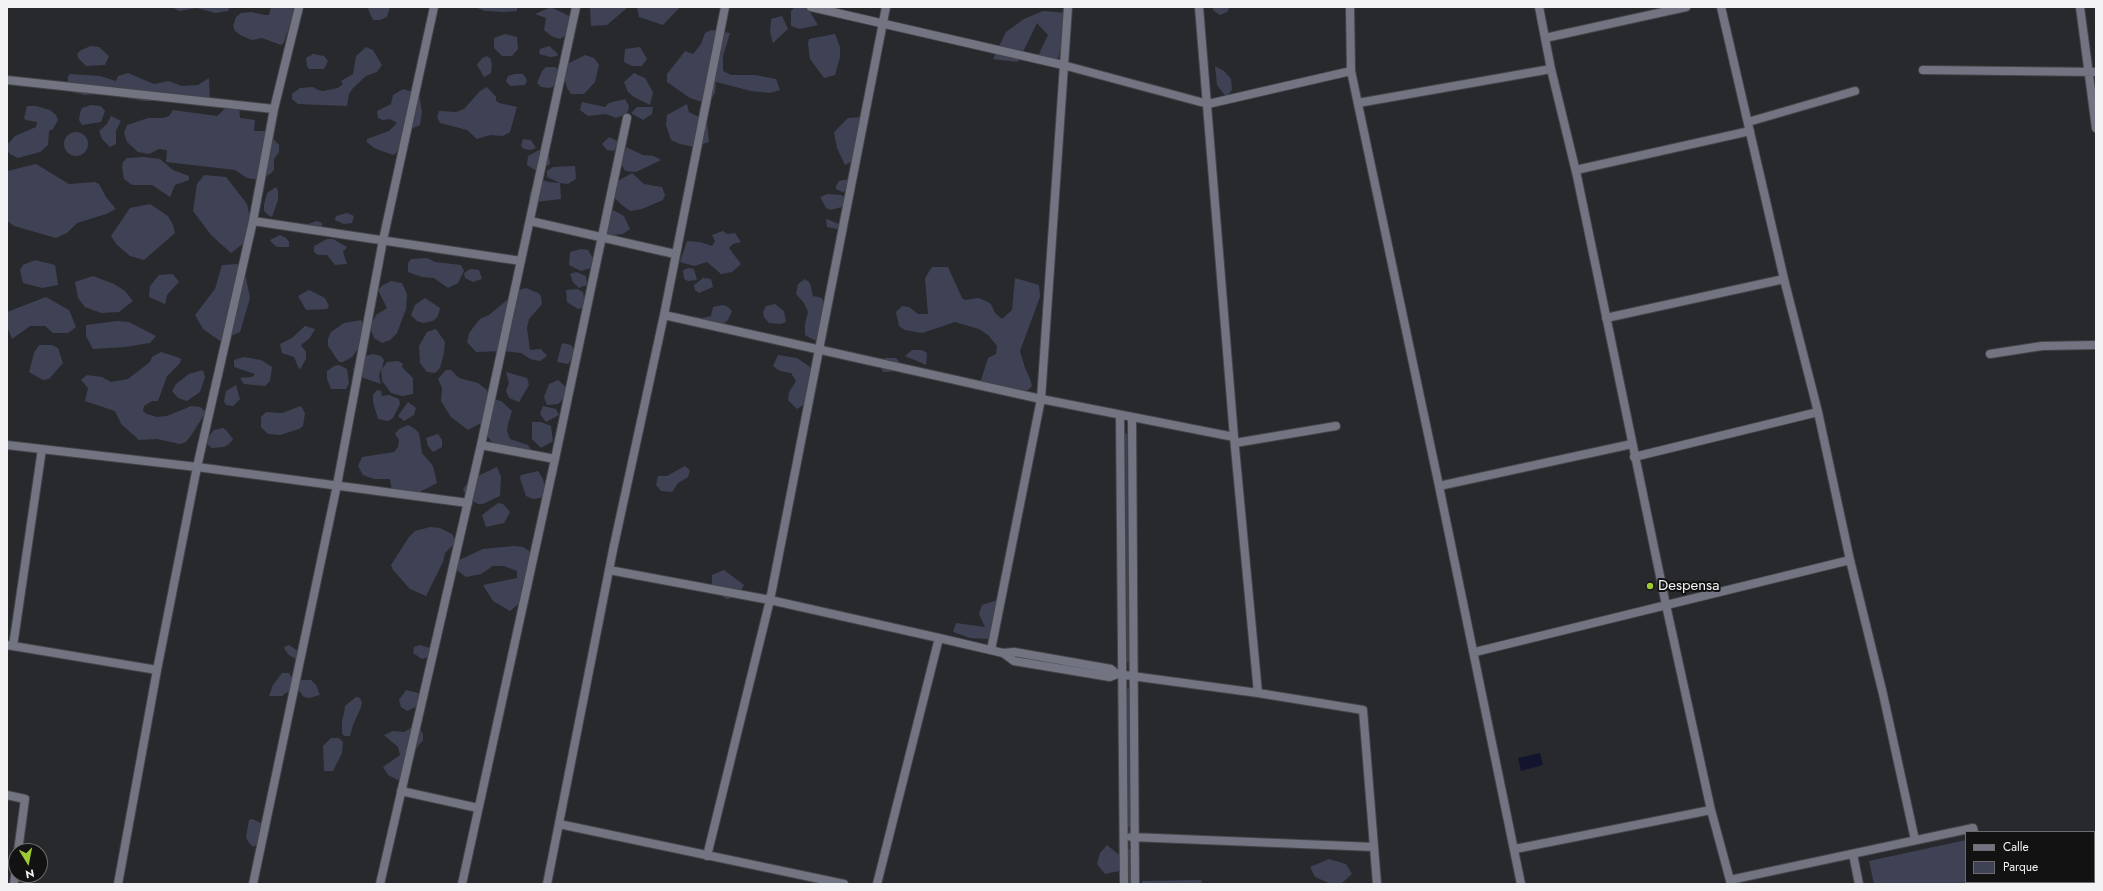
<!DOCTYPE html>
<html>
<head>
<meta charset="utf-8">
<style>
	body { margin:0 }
	#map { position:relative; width:2103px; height:891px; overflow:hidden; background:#28292d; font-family:Jost,sans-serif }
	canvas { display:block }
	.frame { position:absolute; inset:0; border:8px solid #f3f3f6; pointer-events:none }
	.legend { position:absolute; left:1965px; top:831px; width:130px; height:52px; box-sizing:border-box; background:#121213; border:1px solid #6c6c6e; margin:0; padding:5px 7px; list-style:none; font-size:12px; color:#f3f3f6 }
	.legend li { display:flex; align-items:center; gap:8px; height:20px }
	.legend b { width:20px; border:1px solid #6c6c6e }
	.north { position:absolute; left:8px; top:843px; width:40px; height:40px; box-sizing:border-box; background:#121213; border:1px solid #6c6c6e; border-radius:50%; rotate:170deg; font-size:11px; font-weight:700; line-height:16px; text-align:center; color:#f3f3f6 }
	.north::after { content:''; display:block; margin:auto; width:14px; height:18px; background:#9dca30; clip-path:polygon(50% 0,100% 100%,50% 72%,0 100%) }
</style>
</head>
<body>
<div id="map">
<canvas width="2103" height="891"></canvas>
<div class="frame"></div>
<ul class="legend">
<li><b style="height:5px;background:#727482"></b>Calle</li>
<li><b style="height:11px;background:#3f4254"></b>Parque</li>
</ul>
<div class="north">N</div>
</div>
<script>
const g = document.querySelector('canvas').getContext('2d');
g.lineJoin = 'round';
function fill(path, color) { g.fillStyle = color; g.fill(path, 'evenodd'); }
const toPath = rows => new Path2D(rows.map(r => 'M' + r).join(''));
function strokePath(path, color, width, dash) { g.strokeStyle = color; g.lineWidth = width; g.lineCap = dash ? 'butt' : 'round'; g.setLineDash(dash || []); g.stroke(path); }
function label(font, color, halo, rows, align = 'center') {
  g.font = font + ' Jost,sans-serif'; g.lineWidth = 4; g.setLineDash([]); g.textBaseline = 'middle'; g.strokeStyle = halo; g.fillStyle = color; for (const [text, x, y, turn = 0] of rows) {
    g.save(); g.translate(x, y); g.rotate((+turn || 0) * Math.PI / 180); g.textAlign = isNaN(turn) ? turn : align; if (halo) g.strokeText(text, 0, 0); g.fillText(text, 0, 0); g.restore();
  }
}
fill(toPath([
	[172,7,230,7,228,11,215,13,197,8,179,11],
	[271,7,296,7,284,42,281,45,262,38,252,40,242,36,235,31,233,26,236,17,241,13,251,12,265,15,269,15],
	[370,7,390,7,387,17,380,20,373,20,368,9],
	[475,7,517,7,517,11,504,12,485,11],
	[551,7,571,17,572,31,560,39,553,37,544,30,546,18,535,14],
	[590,7,628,7,607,25,591,26],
	[637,7,680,7,663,25,639,17],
	[795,7,807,7,818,25,800,29,791,26,791,11],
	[1213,7,1230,7,1227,12,1220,15,1213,10],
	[1043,11,1066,13,1064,39,1058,58,1050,65,1037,58,1048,35,1037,23,1018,62,993,59,1006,32,1024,19],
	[782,16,788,29,773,43,770,32,771,19],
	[711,30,730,33,723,56,723,71,731,75,755,75,776,79,780,90,770,93,751,91,716,82,715,93,708,104,690,98,667,82,667,74,682,55,685,51,693,54,701,44,705,33],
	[505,34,517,37,518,49,512,56,502,56,494,48,494,38],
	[835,34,840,47,840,57,835,75,824,78,810,59,808,44,809,39],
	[91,46,99,47,109,56,105,65,86,66,78,58,77,54,81,50],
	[549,46,558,54,557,56,551,57,539,54,540,49],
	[366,47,373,50,382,65,377,72,366,76,353,88,349,94,347,106,298,104,292,99,292,94,300,88,313,87,318,90,323,91,338,88,343,84,341,81,353,74,356,56],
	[640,47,647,59,642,66,632,66,624,62,625,49],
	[313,54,324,56,328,61,324,69,309,69,307,66,306,58],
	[585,55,594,58,599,65,595,82,584,94,571,94,567,88,563,73,569,63],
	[487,56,490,58,492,64,491,73,484,77,477,65,482,58],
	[1215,66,1224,71,1231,79,1232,90,1226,97,1217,85],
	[546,67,555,67,560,71,557,85,550,88,541,87,537,83,542,71],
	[128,73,154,84,168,81,182,86,198,85,209,78,210,102,203,105,180,101,144,101,101,94,85,95,71,92,68,88,68,76,70,74,100,76,116,81,118,76],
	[634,73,645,78,653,92,650,105,634,97,628,92,624,82],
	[515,74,523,74,527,80,525,85,510,86,506,81,508,76],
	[487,87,496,97,496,101,499,103,517,107,510,132,503,136,490,135,477,139,467,130,440,123,437,117,439,111,456,112,464,109,480,91],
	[403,89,419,94,422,112,420,125,409,130,396,153,393,155,374,148,367,142,367,139,389,131,397,123,390,119,383,120,378,118,377,111,391,104,393,95],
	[625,99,629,106,627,114,616,118,606,114,588,116,580,110,582,102,605,107,609,103],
	[687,104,689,112,707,121,709,142,694,147,680,144,671,140,666,125,667,115],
	[91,105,101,106,105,111,101,122,82,125,79,120,80,113,82,108],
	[27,106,36,106,50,110,56,115,58,120,53,129,49,131,48,145,40,152,18,158,10,154,7,150,7,145,15,136,36,127,37,122,26,120,24,118],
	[227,107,239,108,240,118,255,120,254,131,266,131,279,145,279,152,274,159,274,170,270,174,259,180,247,178,235,170,166,162,167,150,159,149,149,154,138,152,127,142,124,133,127,125,148,118,163,118,169,116,173,110,217,116],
	[637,107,653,107,652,114,643,120,631,113],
	[111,116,121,121,116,131,116,144,110,147,102,139,99,131,107,124],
	[863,117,861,157,845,165,837,148,834,132,848,118],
	'64 144a12 12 0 1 1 24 0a12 12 0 1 1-24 0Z',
	[609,137,621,143,618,143,614,151,607,150,602,144],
	[523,139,531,140,536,148,531,150,524,149,521,146],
	[626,147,643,155,654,156,661,160,636,172,625,171,621,163],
	[548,149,550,164,537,171,527,165,528,156,539,150],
	[144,157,160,159,173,170,189,176,189,180,175,185,170,197,152,185,132,185,124,179,122,167,123,162,127,158],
	[36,164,69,184,95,182,99,184,106,197,116,209,106,214,77,223,67,233,56,238,14,226,7,221,7,171],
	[575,166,576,179,568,184,560,183,561,199,536,202,529,197,531,190,540,179,548,182,560,183,547,177,547,171,553,167],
	[632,173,644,184,662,187,665,195,663,200,642,209,630,211,622,205,615,198,614,189,618,181],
	[204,175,226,177,247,204,254,235,231,253,211,235,193,211,197,184],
	[849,179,848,191,842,192,836,189,836,186,839,181],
	[276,187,278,191,278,200,272,217,268,215,264,211,264,205,267,193],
	[827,194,841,195,849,199,845,206,831,210,826,208,820,197],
	[150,204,168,216,173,225,175,233,144,260,130,256,117,245,111,236,130,208],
	[613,210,624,216,630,229,623,234,606,236,603,227],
	[347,213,354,216,352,223,344,224,335,220,336,216],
	[826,220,827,219,841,225,837,229,827,227],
	[317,221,322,223,322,227,312,235,304,232,304,227,308,224],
	[723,231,727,234,735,233,741,242,733,244,729,248,741,264,732,272,721,274,707,262,694,266,680,262,687,241,700,242,712,246,715,241,712,235],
	[280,235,286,238,289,242,289,247,277,247,273,244,270,240],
	[327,239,333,239,347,247,343,252,347,264,335,265,327,255,318,255,314,252,314,246],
	[581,249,588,250,594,260,591,268,581,271,569,265,570,252],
	[427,258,435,262,461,265,464,271,458,283,448,288,434,278,422,277,408,272,408,263,411,259],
	[35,260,55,265,58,285,42,288,23,283,20,270,23,265],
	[238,264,246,278,250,298,240,332,220,341,203,329,195,315,215,289,222,265],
	[932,267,948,267,962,298,965,300,978,298,984,300,991,304,995,313,1002,319,1012,310,1015,278,1039,285,1040,297,1020,351,1025,368,1030,379,1032,386,1028,390,1020,392,985,385,981,380,988,358,996,354,997,346,988,335,979,329,955,322,922,333,905,330,899,326,896,312,902,306,909,307,918,314,928,314,925,278],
	[689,268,694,269,697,280,688,281,684,279,683,270],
	[470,269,479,270,482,279,473,282,465,278,464,273],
	[576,272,586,276,587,285,579,288,573,282,570,274],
	[173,274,179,282,167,295,165,304,149,297,150,286,159,275],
	[93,276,114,284,125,291,133,301,119,312,101,313,85,307,78,298,75,282],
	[703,278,711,279,713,287,699,293,695,290,694,285],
	[805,279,810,283,813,296,822,298,824,305,820,339,814,340,805,335,805,324,808,312,804,303,796,294,798,284],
	[391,281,402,283,407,294,406,309,397,333,390,340,382,343,374,338,370,327,376,315,387,308,378,290,383,285],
	[526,288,538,293,541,296,542,304,529,319,527,328,530,350,541,349,547,356,540,361,530,359,521,353,503,351,476,352,467,342,469,333,480,319,489,315,519,290],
	[577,289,583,292,586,307,578,309,567,302,566,290],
	[309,290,325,298,329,306,327,309,306,310,298,296],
	[46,297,69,310,76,327,68,333,53,333,45,326,30,326,12,339,7,326,7,312],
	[425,298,440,308,438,316,433,321,423,323,417,321,411,315,415,305],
	[775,304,784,311,786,322,781,324,769,323,764,317,763,312,766,306],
	[723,305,728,307,732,311,728,320,721,325,697,324,693,316,702,318,711,316,713,307],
	[361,320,366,328,367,337,352,357,343,362,339,362,328,346,328,339,331,332,344,323],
	[117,321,129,322,156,336,150,343,125,347,93,349,86,336,86,325],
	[305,326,315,329,310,338,301,345,306,352,306,359,301,368,299,369,294,357,282,353,280,344,292,338],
	[436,329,445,342,444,353,440,368,435,373,427,372,420,363,419,346,427,332],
	[562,343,571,345,575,351,574,357,568,364,557,362],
	[39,345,52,345,58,348,63,363,49,379,43,380,29,372,34,353],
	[912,350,922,350,927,353,926,365,905,356],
	[161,352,177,357,181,359,180,363,167,376,158,401,152,401,144,406,143,411,147,414,157,417,167,416,191,406,200,407,206,412,192,434,186,442,180,444,157,439,139,440,121,424,115,411,85,401,88,388,81,380,87,375,102,377,111,382,128,379,150,362,152,357],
	[373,354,381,356,384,360,382,369,387,362,398,361,403,364,402,367,413,378,413,394,402,396,391,393,382,381,381,369,379,376,381,384,361,377,354,372,353,369,358,361,365,356],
	[778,355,797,358,813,369,805,404,797,409,788,400,789,392,796,381,791,373,780,371,773,366],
	[244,357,261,360,272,367,270,381,265,386,244,384,240,378,252,377,255,374,234,367,234,360],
	[885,358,896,358,903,367,900,371,883,372,880,365],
	[339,365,347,369,349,383,346,389,331,389,327,379,327,371,334,366],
	[203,370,205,377,200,392,187,401,178,398,172,391,176,384,189,374],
	[446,370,451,370,459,378,478,383,487,390,489,398,501,401,512,411,508,424,507,431,510,439,528,445,533,453,519,456,500,453,488,437,484,424,479,424,468,430,451,417,441,401,442,388,438,379],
	[506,372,527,378,529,385,519,402,509,398,506,391,509,383],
	[558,380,566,387,565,397,558,404,547,405,544,397,549,384],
	[236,385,240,399,233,406,226,405,224,401,226,391],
	[377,390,381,391,382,396,389,395,399,399,400,404,393,418,388,421,378,419,373,402,373,395],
	[408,402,416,408,414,415,404,421,398,416],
	[301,406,305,413,303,426,299,429,280,435,268,434,261,427,261,417,266,412,282,413],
	[543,406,556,409,559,415,546,422,540,414],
	[532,422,541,422,551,426,553,441,541,448,532,439],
	[408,425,415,429,419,433,422,453,433,466,437,483,412,496,392,491,390,479,374,479,363,475,358,466,362,457,394,452,398,447,399,440,395,434,399,429],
	[223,428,226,430,233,439,229,444,224,447,212,448,208,445,205,440,214,430],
	[1125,433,1127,434,1129,662,1127,663],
	[438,434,442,440,442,447,433,452,428,446,426,438],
	[685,466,690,470,688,477,678,483,672,492,661,491,656,485,658,476,667,476],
	[497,467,501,477,500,496,483,504,478,504,469,499,463,490,469,480],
	[538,471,543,479,546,492,540,498,533,499,526,496,520,478,521,475],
	[498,503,503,504,510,512,504,523,486,527,482,515],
	[430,527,440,528,452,534,456,542,445,553,443,562,426,596,410,589,393,570,391,565,409,537,415,531],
	[514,546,523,547,529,551,532,558,521,589,522,601,510,611,493,601,483,585,517,578,517,571,504,566,493,566,481,574,466,577,455,569,459,560,483,549],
	[724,570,744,585,737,597,727,599,712,590,712,575],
	[997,600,996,630,988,639,970,638,953,632,956,623,985,627,979,614,982,605],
	[289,645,298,651,296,659,289,655,285,650,284,647],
	[420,645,430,648,430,655,428,657,422,659,413,653,414,647],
	[282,673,289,673,292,678,292,689,282,696,269,696,273,685],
	[300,680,311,680,316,685,320,695,309,698,304,697,299,691,298,685],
	[1129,688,1131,826,1128,827,1126,689],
	[406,690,418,693,421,696,418,706,407,711,401,707,399,700],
	[356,697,360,698,362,702,361,707,353,725,350,736,344,736,342,733,342,720,344,714,345,706],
	[418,724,423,735,423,740,414,751,402,777,398,780,388,775,383,767,400,755,398,747,384,735,393,731,404,732],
	[331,738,339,738,343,742,342,753,333,771,324,771,323,746],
	[252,819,261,823,266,832,263,841,253,847,249,843,246,837,249,820],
	[1966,840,1966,882,1975,882,1976,884,1874,884,1869,861],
	[1107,845,1122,857,1119,871,1105,874,1097,864,1100,853],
	[1128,849,1131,849,1131,884,1128,884],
	[1329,859,1346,864,1352,874,1341,884,1331,884,1315,877,1310,867],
	[1201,880,1202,884,1142,884,1142,881]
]), '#3f4254');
fill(toPath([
	[1540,753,1543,765,1521,771,1518,758]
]), '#13152f');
const minor = toPath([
	[811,7,1063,65,1208,104,1351,71],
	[1199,7,1234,437,1258,693],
	[1350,7,1351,71,1439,486],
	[1539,7,1551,69,1577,176,1666,605,1711,810,1731,884],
	[1721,7,1784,279,1818,412,1850,560,1883,694,1915,840],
	[2080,7,2096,128],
	[1545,38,1686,7],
	[1923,70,2096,72],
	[7,80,274,109],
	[1358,103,1551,69],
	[1748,122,1855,91],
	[1576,170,1750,131],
	[253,221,521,261],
	[530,221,675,254],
	[664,315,1041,399,1234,437],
	[1606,318,1784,279],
	[1990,354,2042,346,2096,345],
	[1120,416,1124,884],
	[1132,418,1135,884],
	[1235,443,1336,426],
	[7,445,197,467,468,503],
	[481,445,555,459],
	[1634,457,1818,412],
	[609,570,770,600,939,638,1003,653,1014,661,1110,677,1117,674,1258,693,1363,710,1377,884],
	[7,645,157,670],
	[13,646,42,449],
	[991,650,1041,399,1068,7],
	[1475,652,1850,560],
	[1003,653,1014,652,1111,669,1117,674],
	[401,791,478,808],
	[7,795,25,799,18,851],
	[559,824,844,884],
	[1131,837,1374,847],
	[1515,849,1711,810],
	[1853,854,1859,884],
	[707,856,770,600,886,7],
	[1730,880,1973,828,1974,832],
	[1986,882,1986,884],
	[14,884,16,868],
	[118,884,157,670,197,467,253,221,274,109,299,7],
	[253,884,337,485,383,240,434,7],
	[380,884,481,445,576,7],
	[462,884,555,459,627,118],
	[547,884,613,550,664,315,725,7],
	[877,884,939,638],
	[1521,884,1439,486,1632,444]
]);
strokePath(minor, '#444549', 10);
strokePath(minor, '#727482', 8);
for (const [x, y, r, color] of [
	[1650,586,4,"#9dca30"]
]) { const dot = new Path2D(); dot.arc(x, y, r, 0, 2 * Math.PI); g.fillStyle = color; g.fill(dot); strokePath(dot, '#121213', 1.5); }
label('15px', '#f3f3f6', '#121213', [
	["Despensa",1658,586]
], 'left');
</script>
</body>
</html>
